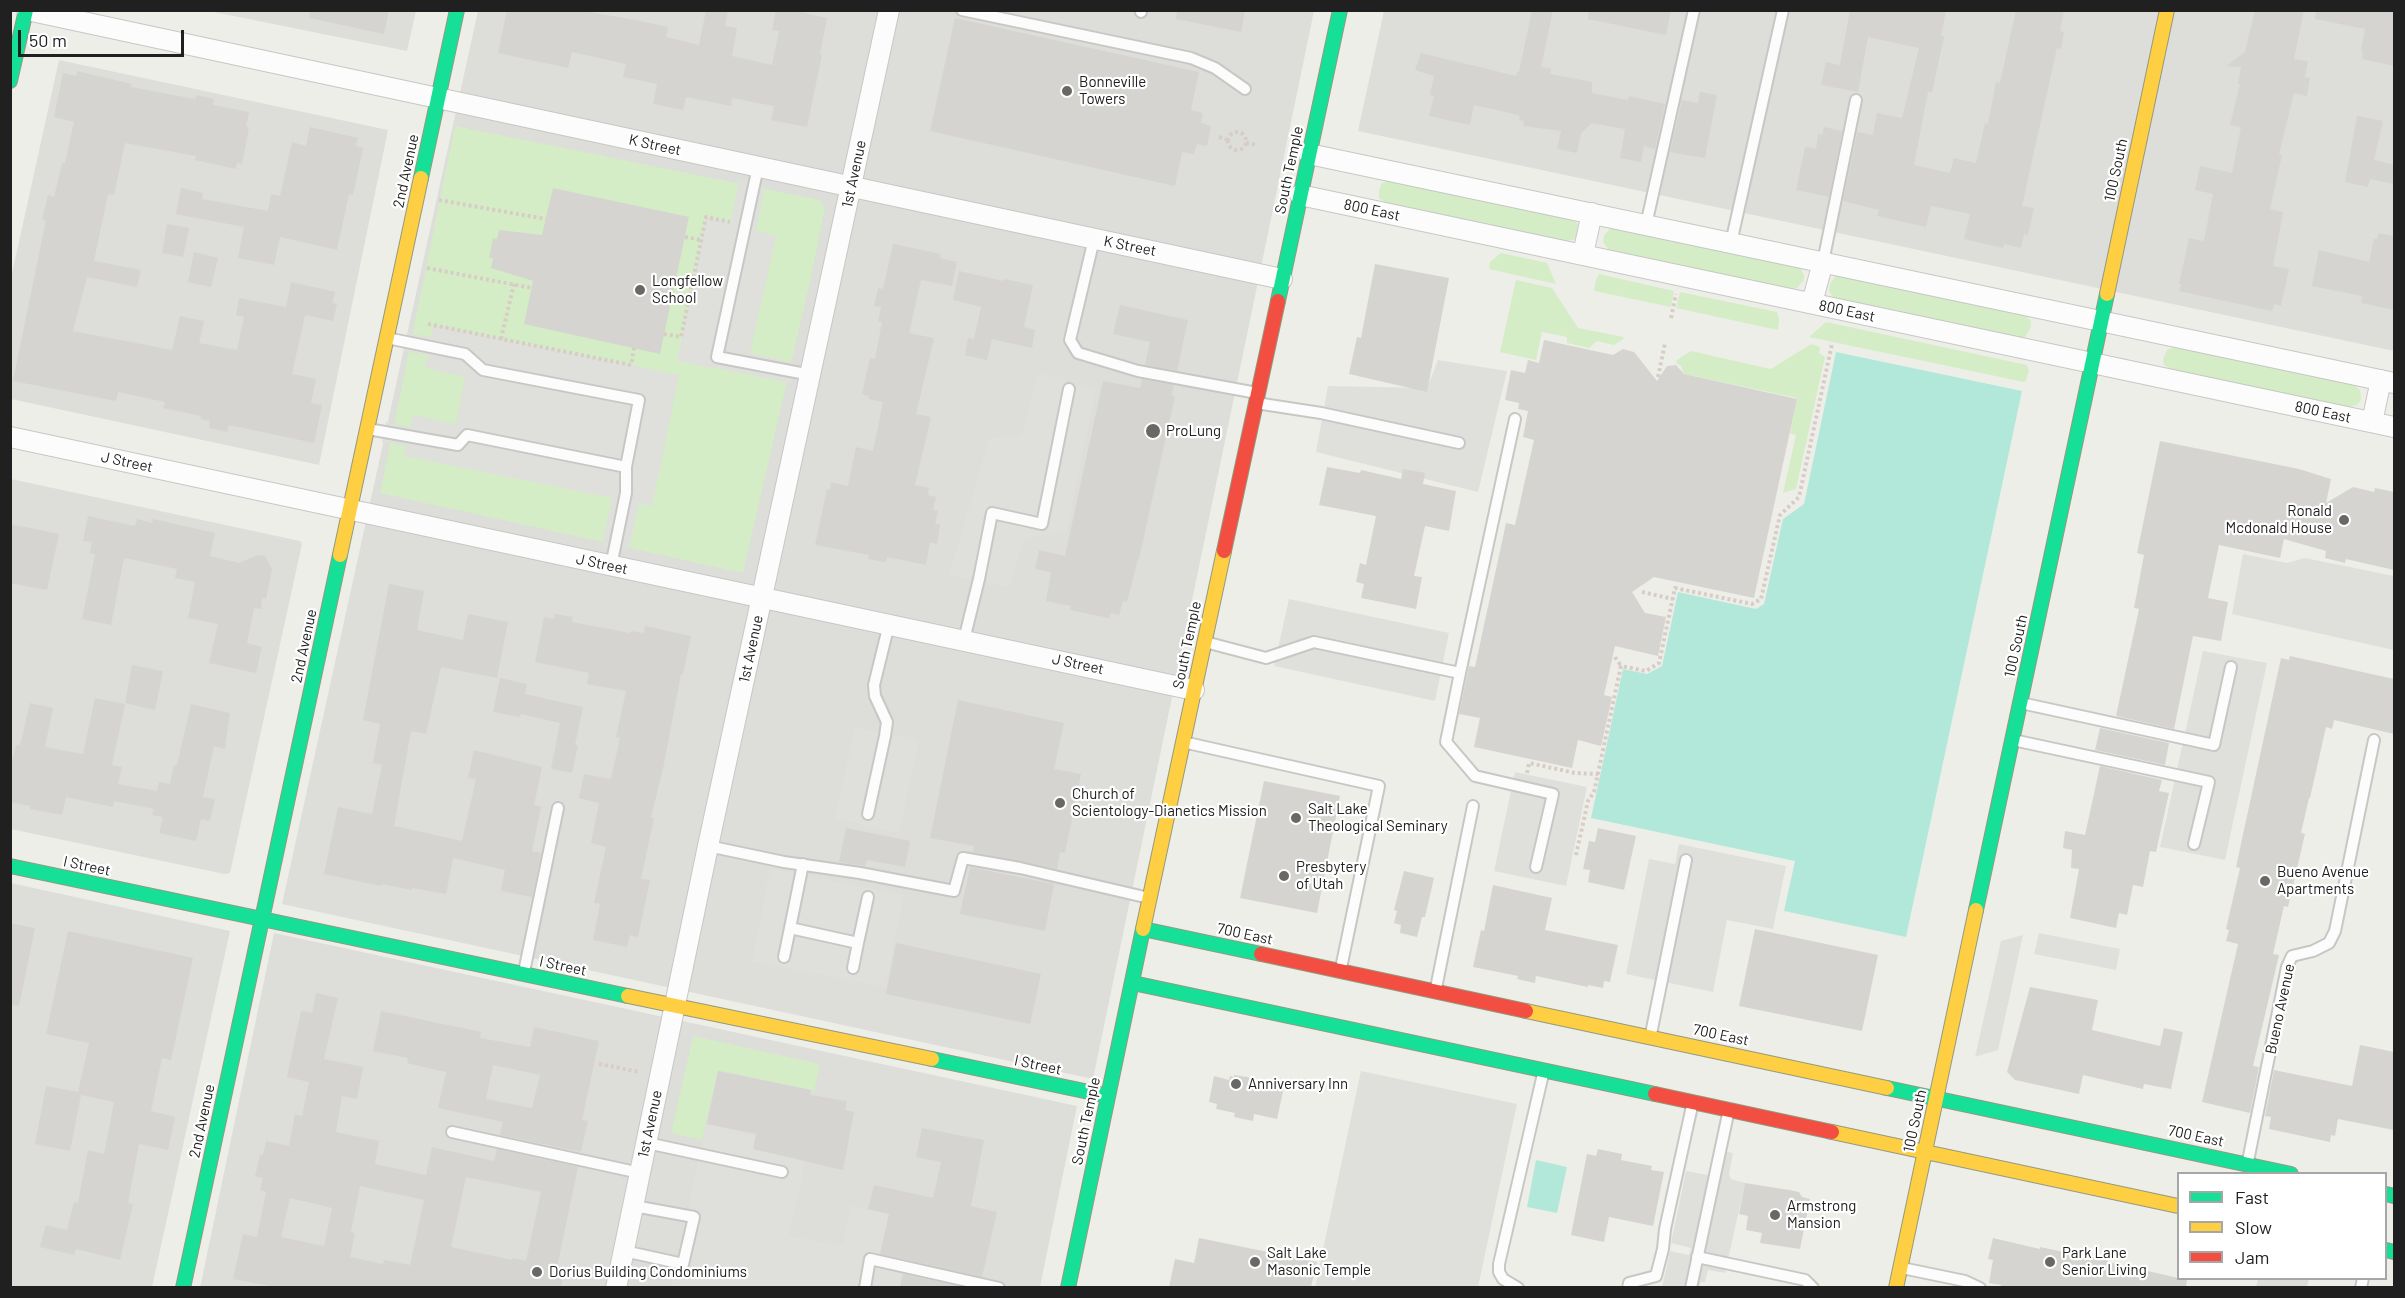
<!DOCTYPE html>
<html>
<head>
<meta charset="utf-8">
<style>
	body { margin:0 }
	#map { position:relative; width:2405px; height:1298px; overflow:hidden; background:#eeeee9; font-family:Barlow,sans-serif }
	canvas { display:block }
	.frame { position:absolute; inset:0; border:12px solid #202020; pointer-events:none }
	.legend { position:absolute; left:2177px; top:1172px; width:210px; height:108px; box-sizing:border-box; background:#fff; border:2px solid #a6a6a6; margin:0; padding:8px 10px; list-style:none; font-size:18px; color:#202020 }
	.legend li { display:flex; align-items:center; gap:12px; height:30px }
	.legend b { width:30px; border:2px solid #a6a6a6 }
	.scale { position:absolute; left:18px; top:30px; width:166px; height:27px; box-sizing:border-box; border:3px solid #202020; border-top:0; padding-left:8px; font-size:18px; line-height:21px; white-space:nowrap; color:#202020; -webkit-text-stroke:4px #fff; paint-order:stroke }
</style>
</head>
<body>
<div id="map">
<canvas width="2405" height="1298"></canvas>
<div class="frame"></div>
<ul class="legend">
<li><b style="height:8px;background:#16e098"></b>Fast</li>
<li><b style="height:8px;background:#ffcf43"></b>Slow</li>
<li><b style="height:8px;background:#f24e42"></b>Jam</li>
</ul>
<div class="scale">50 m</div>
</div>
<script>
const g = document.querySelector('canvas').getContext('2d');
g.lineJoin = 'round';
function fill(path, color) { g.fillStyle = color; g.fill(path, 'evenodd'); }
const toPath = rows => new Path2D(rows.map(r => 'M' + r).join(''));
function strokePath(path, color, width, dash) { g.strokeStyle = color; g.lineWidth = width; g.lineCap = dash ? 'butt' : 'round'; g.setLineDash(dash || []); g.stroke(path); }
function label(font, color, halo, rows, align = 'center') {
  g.font = font + ' Barlow,sans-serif'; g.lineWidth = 4.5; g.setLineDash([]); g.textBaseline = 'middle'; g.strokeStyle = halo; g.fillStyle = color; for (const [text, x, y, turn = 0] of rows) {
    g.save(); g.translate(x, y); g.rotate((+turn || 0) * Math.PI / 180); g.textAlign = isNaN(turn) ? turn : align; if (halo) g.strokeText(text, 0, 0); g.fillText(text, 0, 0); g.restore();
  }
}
fill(toPath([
	[209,11,416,11,407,51],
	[478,11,1314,11,1093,1079,282,904],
	[1384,11,2394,11,2394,351,1358,131],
	[59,60,388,130,319,465,11,399,11,278],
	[11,479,300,541,302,544,230,873,224,874,11,829],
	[11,883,230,931,152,1287,11,1288],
	[274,933,1077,1106,1040,1287,200,1288],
	[2258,1279,2258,1278,2309,1279,2307,1287,2256,1287]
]), '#ddddda');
fill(toPath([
	[455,126,820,200,825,208,813,268,743,573,380,493],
	[1391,179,1570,217,1578,224,1577,236,1573,240,1563,241,1389,205,1379,198,1379,191,1381,184],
	[1616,228,1800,267,1804,275,1804,280,1797,288,1790,289,1610,251,1603,242,1604,235,1610,229],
	[1501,253,1547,263,1556,284,1489,269,1490,262],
	[1599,274,1674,291,1671,307,1594,291,1596,280],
	[1836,275,2024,314,2031,321,2031,327,2025,337,2020,337,1837,299,1832,296,1829,290,1830,284],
	[1516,280,1552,288,1578,328,1624,337,1623,339,1614,345,1597,341,1589,348,1567,343,1567,337,1542,332,1536,360,1500,352],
	[1680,292,1777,312,1779,319,1778,330,1676,308],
	[1826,322,2027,365,2029,371,2026,381,2024,382,1809,337],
	[1811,344,1820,347,1819,353,1825,357,1796,489,1783,493,1796,435,1790,433,1797,398,1684,374,1681,366,1676,363,1677,360,1691,351,1771,369],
	[2176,346,2353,384,2360,390,2361,400,2357,405,2347,408,2175,371,2164,365,2163,359,2167,350],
	[693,1036,820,1064,814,1091,718,1070,702,1140,671,1133]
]), '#d4edc6');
fill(toPath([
	[1836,352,2022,391,1906,937,1784,911,1795,861,1591,818,1623,669,1647,674,1662,666,1678,592,1756,609,1764,604,1783,519,1804,504],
	[1536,1160,1567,1167,1557,1213,1527,1207]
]), '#b2e8da');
fill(toPath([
	[739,180,765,186,756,231,776,236,750,353,796,363,791,383,677,361,706,217,731,222],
	[434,325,679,375,652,506,639,504,628,551,602,545,612,498,404,456,406,446,382,442,386,422,410,427,413,415,456,424,465,377,425,368,428,355,403,351,408,333,431,337],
	[1438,360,1507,371,1478,492,1316,452,1328,386,1427,388],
	[1038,373,1096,390,1067,530,1025,538,1009,587,949,575,989,438,1022,435],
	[2243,554,2287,563,2305,558,2394,576,2394,650,2232,614],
	[1289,599,1449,633,1435,701,1274,666],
	[2203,651,2267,663,2225,860,2160,847],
	[855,727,919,741,899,833,835,818],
	[1515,772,1587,787,1566,886,1494,871],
	[1679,844,1786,866,1773,929,1727,920,1713,992,1626,974,1649,859,1675,864],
	[770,869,904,895,886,987,752,961],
	[2039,933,2120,949,2116,970,2034,954],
	[2023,935,1998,1050,1975,1057,2001,941],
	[1361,1071,1517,1104,1478,1287,1315,1287],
	[706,1124,757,1136,806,1160,789,1236,842,1246,851,1206,889,1214,880,1254,907,1261,900,1287,671,1288],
	[1714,1149,1733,1153,1729,1174,1731,1179,1745,1183,1725,1273,1708,1270,1705,1282,1701,1282,1699,1287,1662,1288,1670,1251,1689,1255,1691,1248,1671,1243,1686,1171,1708,1175]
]), '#dfdfdc');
fill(toPath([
	[310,10,389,10,384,34,309,18],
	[507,10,578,10,635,20,668,27,666,37,699,45,706,10,728,10,725,26,737,28,732,56,772,65,779,31,772,30,776,10,792,10,827,18,820,54,822,55,807,127,771,120,774,106,732,98,731,106,686,97,683,110,653,104,657,84,623,77,626,64,572,52,568,68,498,53],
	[1177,10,1245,10,1241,32,1176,19],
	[1532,10,1553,10,1541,67,1551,69,1550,74,1592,82,1592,93,1628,100,1629,96,1665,104,1655,149,1644,146,1641,162,1620,158,1625,129,1592,123,1581,133,1577,153,1557,149,1561,131,1523,126,1524,121,1519,120,1520,116,1510,113,1474,105,1470,125,1429,116,1434,96,1430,95,1434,76,1415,70,1421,53,1516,76,1517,72,1519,72],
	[1589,10,1671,10,1666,35,1588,19],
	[1850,10,1946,10,1941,36,1944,37,1932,92,1928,92,1914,165,1950,173,1954,158,1976,163,1985,123,1988,124,1996,82,2000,83,2016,10,2064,10,2060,31,2064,32,2061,49,2057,48,2022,206,2034,208,2028,235,2024,234,2021,248,2004,244,2003,248,1964,239,1970,214,1931,206,1926,227,1877,216,1879,210,1843,201,1857,134,1858,132,1873,135,1877,113,1902,118,1919,48,1868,37,1858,92,1821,85,1826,62,1840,65],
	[2255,10,2304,10,2294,59,2308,61,2305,77,2310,78,2307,96,2294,93,2279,154,2282,155,2270,209,2283,212,2273,266,2289,269,2281,306,2274,304,2272,311,2179,291,2181,284,2179,284,2189,238,2204,241,2213,194,2195,190,2200,166,2232,173,2241,127,2230,125,2240,84,2238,84,2241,67,2226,66,2245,52],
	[2316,10,2394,10,2394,66,2362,59,2363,51,2361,51,2365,29,2315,19],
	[955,18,1199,72,1191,110,1203,113,1201,123,1211,126,1207,146,1197,144,1194,154,1182,152,1175,186,930,131],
	[77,71,132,84,131,87,195,99,196,95,214,99,213,105,249,112,246,127,249,127,242,164,237,163,236,169,195,160,196,156,125,143,114,195,108,194,94,261,141,270,137,287,87,277,73,331,172,350,180,316,204,321,199,343,237,350,244,317,236,315,239,298,286,307,291,282,335,292,332,303,337,304,333,321,305,315,292,374,316,379,311,403,322,405,314,443,229,425,227,432,209,428,210,421,200,419,201,416,163,408,165,402,118,392,116,401,13,381,46,220,42,219,48,195,54,197,62,163,65,163,74,122,54,117,63,73,76,76],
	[1700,92,1717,95,1705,158,1670,152,1682,100,1698,103],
	[2357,116,2383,121,2374,160,2394,165,2394,184,2370,179,2368,187,2345,182],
	[310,127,358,138,356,146,363,148,353,195,349,194,337,250,280,237,274,265,238,258,244,227,176,214,181,188,203,193,202,199,268,211,271,194,280,196,292,142,306,146],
	[1824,127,1842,131,1829,197,1796,190,1805,147,1816,149,1818,134,1822,135],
	[553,188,689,217,660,354,524,324,533,281,491,268,493,258,489,258,493,238,497,239,499,230,542,235],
	[167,224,189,228,183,257,162,253],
	[2378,233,2394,236,2394,310,2361,303,2362,296,2312,286,2319,250,2369,262,2374,239,2377,239],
	[893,244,941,254,940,258,957,262,952,286,921,280,909,333,934,338,916,414,931,417,915,485,929,488,928,495,936,497,933,510,938,511,935,524,940,525,937,544,930,542,926,565,887,557,886,562,868,559,869,555,815,545,827,489,830,490,831,482,848,486,856,447,873,451,883,402,868,399,869,396,862,394,870,358,875,359,882,322,878,321,881,307,874,306,878,288,883,289],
	[194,252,218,258,211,287,188,282],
	[1375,264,1449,278,1427,392,1349,374,1357,337,1361,338],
	[959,271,1003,281,1004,279,1033,285,1024,327,1035,330,1032,348,992,339,987,360,965,355,968,338,974,339,981,307,953,300],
	[1120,305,1188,320,1177,371,1145,365,1150,342,1113,334],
	[1544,340,1613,355,1623,349,1634,352,1657,381,1667,366,1676,365,1684,374,1797,399,1754,598,1654,577,1632,592,1645,613,1666,617,1658,656,1615,646,1604,695,1612,697,1601,746,1578,740,1572,768,1474,747,1480,718,1459,714,1469,666,1475,667,1506,523,1515,525,1534,440,1523,437,1528,411,1518,409,1519,403,1505,400,1511,370,1525,373,1528,360,1539,363],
	[1142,379,1174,385,1172,395,1175,396,1139,559,1138,559,1127,602,1123,601,1119,615,1111,613,1109,618,1070,610,1071,606,1046,601,1051,572,1035,569,1039,550,1065,556,1103,381,1140,388],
	[2160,441,2299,469,2331,479,2326,503,2353,487,2374,492,2375,488,2394,492,2394,570,2346,559,2345,563,2325,558,2326,551,2284,539,2280,558,2219,545,2208,598,2228,602,2221,641,2193,636,2174,729,2116,716,2139,609,2134,608,2144,555,2137,553],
	[1327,467,1360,473,1361,470,1401,479,1403,469,1425,473,1423,484,1456,491,1449,531,1425,526,1414,576,1422,577,1416,609,1361,598,1364,584,1356,582,1360,563,1366,565,1376,516,1319,505],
	[88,516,135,526,137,519,152,523,153,519,215,533,210,556,239,563,258,555,265,556,272,569,266,599,262,598,261,609,254,608,247,643,262,647,256,673,209,663,218,624,188,618,195,582,175,578,177,569,124,558,111,625,82,619,95,554,90,553,92,542,83,541],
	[10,524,59,534,47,590,10,583],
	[389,584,424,591,417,630,463,640,468,614,508,622,497,678,441,667,426,734,411,731,394,826,462,841,476,779,468,778,474,750,542,767,534,805,541,807,532,851,541,853,532,897,501,891,505,870,453,858,446,894,412,888,412,890,381,884,381,886,324,874,338,807,372,814,382,765,373,763,380,724,363,720],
	[555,614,573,617,572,622,630,633,631,631,644,633,645,626,691,636,683,674,681,674,663,769,651,817,654,818,641,879,650,880,638,937,630,935,627,947,593,940,600,904,594,903,606,847,591,843,599,803,579,798,584,774,611,779,620,738,616,737,626,691,587,684,589,673,535,662,544,617,554,619],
	[2290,656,2394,679,2394,734,2334,720,2332,729,2326,727,2310,798,2309,798,2301,833,2305,834,2288,907,2284,906,2273,954,2279,955,2253,1066,2259,1067,2250,1113,2202,1102,2238,944,2226,941,2229,930,2226,929,2240,868,2236,867,2281,658,2289,660],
	[132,665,163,671,155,710,125,703],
	[500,678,527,684,525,694,583,707,575,745,578,746,572,773,551,769,560,723,521,714,520,717,493,712],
	[95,698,125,704,112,765,122,767,118,784,157,791,159,782,170,784,174,765,177,765,191,704,230,713,225,749,214,746,203,797,215,799,210,821,201,819,196,841,159,833,163,817,152,815,154,809,114,801,113,807,66,797,62,815,30,809,30,806,10,802,10,757,13,758,16,745,20,746,30,703,53,708,45,747,83,754],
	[958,700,1064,723,1054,769,1081,774,1065,853,1060,852,1057,869,973,852,974,846,930,838],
	[2100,728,2169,743,2165,765,2095,750],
	[2100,766,2162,780,2159,791,2169,793,2156,852,2150,851,2143,887,2133,885,2127,915,2119,913,2116,928,2070,918,2079,869,2071,868,2072,850,2063,848,2065,831,2085,835],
	[1264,781,1340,796,1317,913,1240,898],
	[846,828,910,841,905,867,867,860,865,866,839,862],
	[1598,828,1636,836,1624,890,1588,882,1590,870,1583,869,1589,841,1595,842],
	[970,867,1054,884,1045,931,960,914],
	[1404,871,1434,878,1425,917,1422,917,1417,937,1400,933,1401,925,1394,923,1397,911,1394,910],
	[1493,885,1552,898,1545,930,1618,945,1610,982,1604,981,1603,988,1588,985,1588,987,1536,976,1535,983,1517,979,1518,976,1473,967,1481,930,1484,931],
	[10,923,35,928,19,1006,10,1005],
	[1755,929,1878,955,1862,1031,1739,1006],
	[68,931,193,958,171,1060,162,1058,151,1111,175,1117,168,1150,139,1144,128,1203,133,1204,120,1260,76,1249,74,1255,40,1247,46,1225,67,1230,74,1202,78,1203,88,1150,104,1154,114,1102,81,1095,70,1151,35,1144,46,1086,78,1092,89,1043,46,1034],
	[896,943,1041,974,1030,1024,886,994],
	[2030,987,2098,1000,2092,1030,2160,1046,2164,1028,2183,1032,2171,1089,2144,1084,2143,1089,2083,1075,2079,1094,2015,1080,2007,1072],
	[316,993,338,998,324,1059,363,1067,357,1099,342,1096,336,1132,379,1141,375,1164,426,1175,432,1147,494,1161,497,1149,578,1167,557,1267,565,1269,561,1287,276,1287,233,1279,243,1234,257,1237,266,1192,260,1190,263,1178,255,1176,260,1155,263,1155,266,1141,289,1146,295,1114,302,1116,309,1082,287,1077,301,1011,312,1013],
	[466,1177,541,1192,526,1261,513,1258,512,1260,451,1247],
	[360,1186,424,1200,410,1265,384,1260,383,1264,350,1257,355,1233,351,1232],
	[290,1198,332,1208,324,1246,281,1237],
	[381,1011,481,1032,480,1038,530,1047,534,1027,599,1041,582,1120,588,1121,581,1152,500,1135,503,1122,438,1108,446,1072,407,1063,408,1058,373,1051],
	[493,1065,540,1075,532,1108,486,1099],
	[2360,1045,2394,1052,2394,1130,2338,1119,2335,1136,2331,1135,2330,1142,2269,1129,2271,1117,2265,1116,2274,1070,2352,1086],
	[718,1071,811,1090,810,1095,847,1101,845,1110,854,1112,843,1170,753,1149,756,1134,707,1124],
	[1234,1075,1254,1078,1253,1081,1284,1087,1277,1119,1254,1114,1253,1121,1234,1117,1235,1113,1216,1109,1217,1104,1209,1102,1214,1076,1229,1080,1230,1076,1234,1077],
	[922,1128,984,1140,971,1206,997,1212,982,1277,880,1254,889,1214,868,1209,874,1185,933,1198,941,1162,916,1157],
	[1598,1149,1622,1154,1621,1160,1652,1166,1651,1170,1664,1172,1653,1226,1609,1217,1604,1242,1571,1235,1587,1154,1596,1156],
	[1745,1183,1789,1190,1799,1192,1802,1197,1810,1199,1800,1249,1760,1243,1762,1233,1746,1230,1748,1216,1739,1214],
	[1199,1238,1317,1262,1311,1287,1169,1287,1175,1259,1194,1263],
	[1993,1238,2040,1249,2040,1247,2064,1252,2064,1248,2087,1254,2087,1256,2108,1260,2108,1262,2187,1280,2186,1287,2001,1287,2001,1285,1989,1283,1993,1260,1988,1259],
	[903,1274,963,1287,900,1287]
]), '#d5d4d0');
const lane = toPath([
	[962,10,1191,58,1215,68,1245,89],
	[1141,12,1141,10],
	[758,167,717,357,811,375],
	[1646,225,1694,10],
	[1094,239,1070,340,1078,353,1138,371,1257,393],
	[1731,243,1783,10],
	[1823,262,1856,100],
	[387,338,465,354,483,370,639,400,626,467],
	[1256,403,1321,413,1459,443],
	[368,429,458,445,467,435,626,467,626,493,611,566],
	[964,640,979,579,992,513,1042,524,1069,389],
	[1205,642,1266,658,1314,642,1460,673,1515,419],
	[1460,673,1446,742,1475,776,1553,794,1536,867],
	[2021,703,2214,745,2231,667],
	[2013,740,2209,782,2194,844],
	[1183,742,1379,786,1341,968],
	[868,814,885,736,887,722,875,696,874,685,889,624],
	[708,846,784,862,860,873,954,891,963,858,1020,868,1149,898],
	[803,864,790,928,858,943,853,968],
	[858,943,868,897],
	[784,957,790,928],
	[524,972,558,808],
	[1436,988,1473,806],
	[1651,1034,1686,860],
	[452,1132,640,1173],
	[647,1143,782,1172],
	[2248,1161,2287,967,2292,956,2313,951,2329,943,2335,931,2374,740],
	[624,1251,683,1264,694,1217,634,1206],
	[1697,1257,1805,1280,1813,1288],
	[1902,1268,1965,1281,1980,1288],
	[865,1288,870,1259,999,1288],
	[1518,1288,1503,1279,1499,1272,1499,1264,1543,1074],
	[1628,1288,1629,1283,1656,1276,1663,1249,1665,1229,1692,1106],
	[1691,1288,1728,1114],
	[2361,1288,2363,1278]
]);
const street = toPath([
	[27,10,1282,279],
	[1309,154,2394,383],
	[1300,195,2394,427],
	[1583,254,1592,213],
	[1812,303,1823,262],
	[2372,422,2381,380],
	[10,437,1194,690],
	[616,1288,708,846,889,10]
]);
const fast = toPath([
	[10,81,26,10],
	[421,178,457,10],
	[1278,301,1340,10],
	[10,866,628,996],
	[1976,910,2107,294],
	[1133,983,1655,1094],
	[932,1059,1108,1096],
	[1887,1088,2291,1174],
	[2386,1194,2394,1196],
	[2386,1250,2394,1252],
	[183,1288,340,555],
	[1068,1288,1143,929,1261,954]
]);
const slow = toPath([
	[2107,294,2167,10],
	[340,555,421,178],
	[1143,929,1224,551],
	[628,996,932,1059],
	[1526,1011,1887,1088],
	[1832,1132,2178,1206],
	[1896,1288,1976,910]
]);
const jam = toPath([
	[1224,551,1278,301],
	[1261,954,1526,1011],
	[1655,1094,1832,1132]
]);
strokePath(lane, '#c7c7c5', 14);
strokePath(street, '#c7c7c5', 22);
strokePath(fast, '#939a7f', 16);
strokePath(slow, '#939a7f', 16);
strokePath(jam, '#939a7f', 16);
strokePath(toPath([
	'1228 141a9 9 0 1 1 18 0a9 9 0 1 1-18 0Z',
	[1219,137,1228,140],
	[1246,143,1257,145],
	[439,200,546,219],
	[685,237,701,240],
	[427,268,532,288],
	[1671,318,1676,294],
	[428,324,631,365,634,348],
	[664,334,681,337,706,217,730,222],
	[501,339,514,284],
	[1658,377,1665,343],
	[1642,592,1673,599],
	[1615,657,1621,666],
	[1527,773,1529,763,1575,773,1598,774],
	[1576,855,1588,801,1594,792,1621,666,1646,671,1659,663,1675,588,1752,604,1761,599,1780,515,1799,497,1832,344],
	[599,1064,640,1072]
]), '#d8ccc7', 4, [3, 3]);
strokePath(lane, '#fcfcfc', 10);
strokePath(street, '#fcfcfc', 20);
strokePath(fast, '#16e098', 14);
strokePath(slow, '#ffcf43', 14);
strokePath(jam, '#f24e42', 14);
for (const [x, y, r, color] of [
	[1067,91,6,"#686866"],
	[640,290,6,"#686866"],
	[1153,431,8,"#686866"],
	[2344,520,6,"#686866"],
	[1060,803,6,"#686866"],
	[1296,818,6,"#686866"],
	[1284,876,6,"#686866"],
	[2265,881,6,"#686866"],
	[1236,1084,6,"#686866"],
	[1775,1215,6,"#686866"],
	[1255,1262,6,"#686866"],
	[2050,1262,6,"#686866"],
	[537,1272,6,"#686866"]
]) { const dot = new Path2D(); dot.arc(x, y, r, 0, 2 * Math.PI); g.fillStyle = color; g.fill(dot); strokePath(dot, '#fff', 2); }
label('15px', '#202020', '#fff', [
	["Bonneville",1079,82],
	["Towers",1079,99],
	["Longfellow",652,281],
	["School",652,298],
	["ProLung",1166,431],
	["Ronald",2332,511,"right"],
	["Mcdonald House",2332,528,"right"],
	["Church of",1072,794],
	["Scientology-Dianetics Mission",1072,811],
	["Salt Lake",1308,809],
	["Theological Seminary",1308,826],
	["Presbytery",1296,867],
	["of Utah",1296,884],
	["Bueno Avenue",2277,872],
	["Apartments",2277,889],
	["Anniversary Inn",1248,1084],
	["Armstrong",1787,1206],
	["Mansion",1787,1223],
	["Salt Lake",1267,1253],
	["Masonic Temple",1267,1270],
	["Park Lane",2062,1253],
	["Senior Living",2062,1270],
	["Dorius Building Condominiums",549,1272]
], 'left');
label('15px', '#202020', '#fff', [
	["K Street",655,145,12],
	["South Temple",1289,170,-78],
	["100 South",2116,170,-78],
	["2nd Avenue",406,171,-78],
	["1st Avenue",854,174,-78],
	["800 East",1372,210,12],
	["K Street",1130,246,11],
	["800 East",1847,311,12],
	["800 East",2323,412,12],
	["J Street",127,462,12],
	["J Street",602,564,12],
	["South Temple",1187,645,-78],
	["2nd Avenue",304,646,-78],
	["100 South",2016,646,-78],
	["1st Avenue",751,649,-78],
	["J Street",1078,664,12],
	["I Street",87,866,12],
	["700 East",1245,934,12],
	["I Street",563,966,12],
	["Bueno Avenue",2280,1009,-78],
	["700 East",1721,1035,12],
	["I Street",1038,1065,12],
	["2nd Avenue",202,1121,-78],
	["South Temple",1086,1121,-78],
	["100 South",1915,1121,-78],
	["1st Avenue",650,1124,-78],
	["700 East",2196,1136,12]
]);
</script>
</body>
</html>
